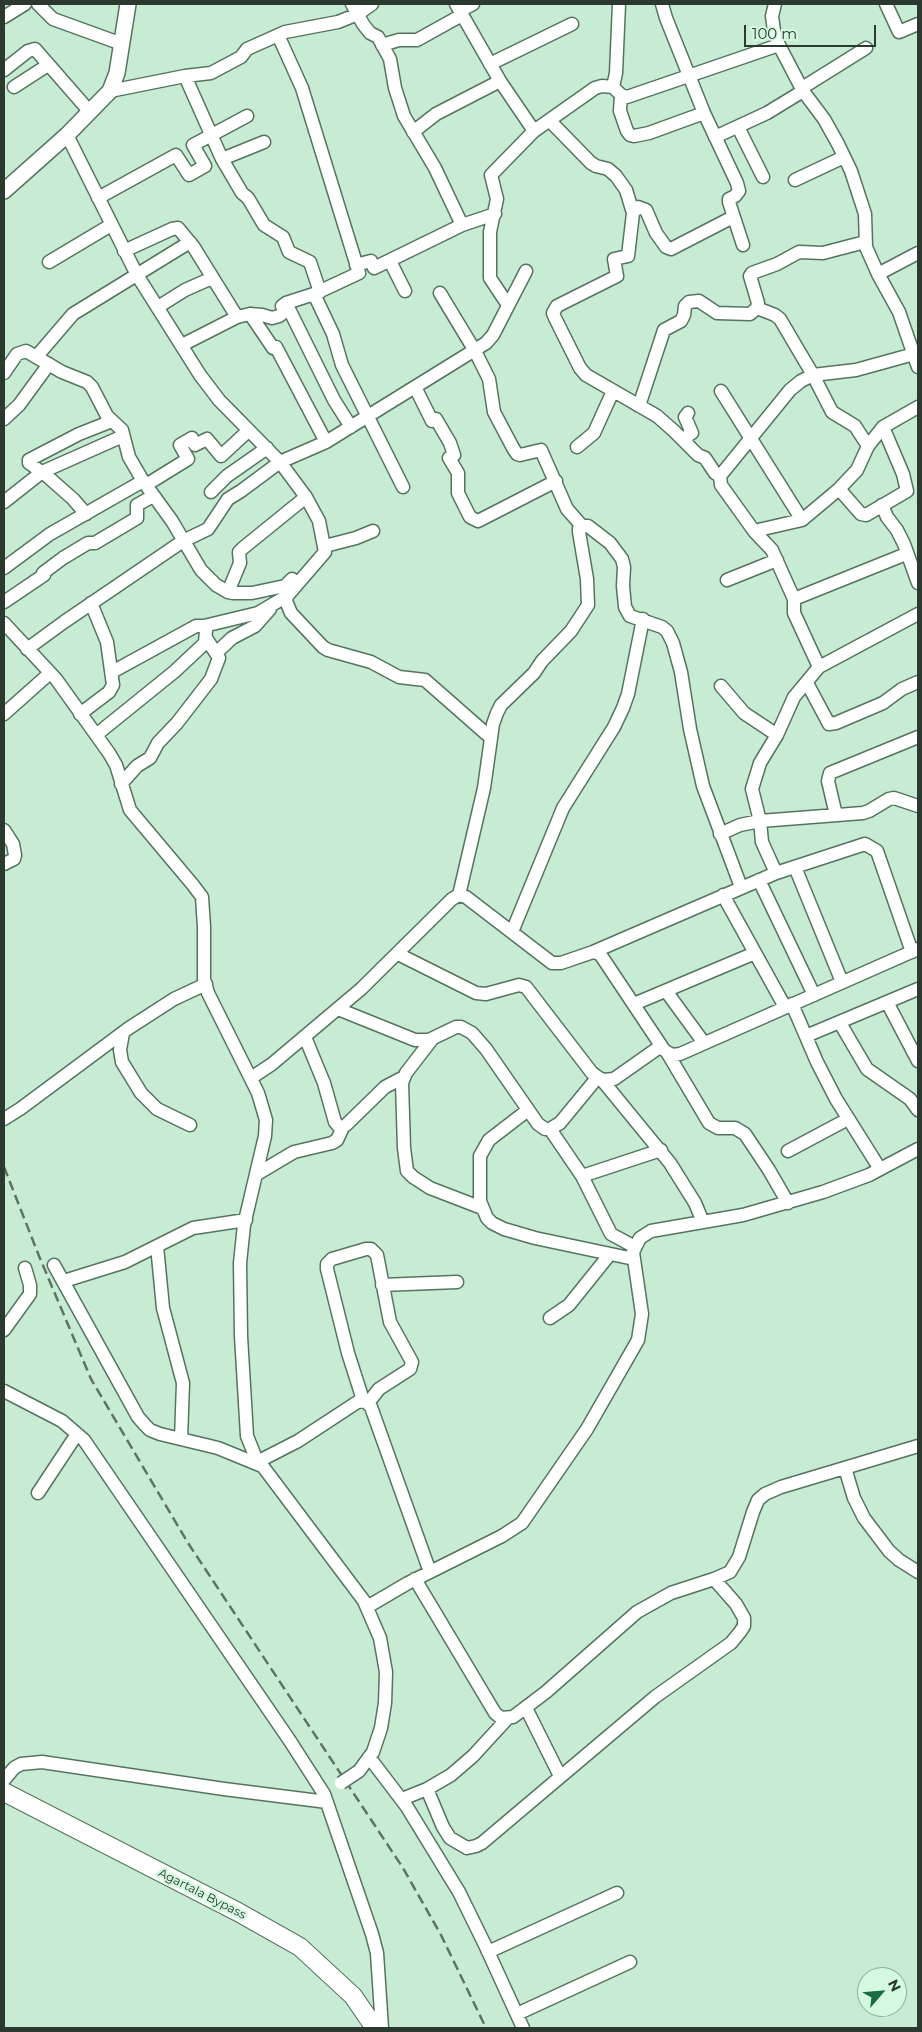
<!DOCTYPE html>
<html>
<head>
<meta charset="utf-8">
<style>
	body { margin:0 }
	#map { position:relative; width:922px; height:2032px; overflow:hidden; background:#c8ecd3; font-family:Montserrat,sans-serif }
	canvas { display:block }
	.frame { position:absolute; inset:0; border:5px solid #2b392f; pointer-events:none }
	.north { position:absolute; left:857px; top:1967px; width:50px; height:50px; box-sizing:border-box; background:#d5f9e0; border:1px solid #91ac99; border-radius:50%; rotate:63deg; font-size:14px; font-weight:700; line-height:20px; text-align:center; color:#2b392f }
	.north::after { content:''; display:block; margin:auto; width:18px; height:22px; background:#196e41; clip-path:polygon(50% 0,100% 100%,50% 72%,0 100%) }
	.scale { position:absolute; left:744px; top:25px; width:132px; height:22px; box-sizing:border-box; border:2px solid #2b392f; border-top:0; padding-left:6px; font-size:15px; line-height:18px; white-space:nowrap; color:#2b392f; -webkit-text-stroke:4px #d5f9e0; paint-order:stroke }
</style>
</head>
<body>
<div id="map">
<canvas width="922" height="2032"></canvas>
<div class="frame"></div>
<div class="north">N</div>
<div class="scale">100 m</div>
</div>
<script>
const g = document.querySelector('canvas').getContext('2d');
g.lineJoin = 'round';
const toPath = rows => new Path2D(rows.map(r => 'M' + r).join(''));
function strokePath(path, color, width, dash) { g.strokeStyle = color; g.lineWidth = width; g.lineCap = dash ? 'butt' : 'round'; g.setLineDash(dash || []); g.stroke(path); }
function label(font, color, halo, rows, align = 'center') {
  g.font = font + ' Montserrat,sans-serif'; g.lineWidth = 5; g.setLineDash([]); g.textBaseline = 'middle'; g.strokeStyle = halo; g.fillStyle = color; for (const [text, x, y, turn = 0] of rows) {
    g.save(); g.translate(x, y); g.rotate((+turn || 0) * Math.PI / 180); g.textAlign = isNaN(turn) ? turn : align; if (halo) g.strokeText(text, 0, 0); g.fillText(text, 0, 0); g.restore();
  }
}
const minor = toPath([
	[38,4,53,19,122,44],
	[352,4,363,24,370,33,378,37,390,59,395,88,404,116,435,168,462,225],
	[456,4,500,81,534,131],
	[662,4,666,18,704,113,737,183,739,191,735,196,729,199,729,202,743,245],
	[775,4,772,16,774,31,779,45,803,91,824,119,838,144,851,171,865,214,866,247,878,274,899,312,918,367],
	[886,4,899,32,918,24],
	[460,11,473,4],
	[4,17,25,4],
	[382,45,399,40,417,40,462,15],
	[490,64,572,24],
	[4,70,28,51,35,49,90,112],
	[185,76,222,159,242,193,248,198,264,225,283,237,289,252,310,262,320,292],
	[14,87,48,65],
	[613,87,616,73,619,4],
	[802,88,866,48],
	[110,91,185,76,211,73,241,57,247,49,285,32,338,22,358,14,372,4],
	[621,95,620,111,627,131,630,135,634,136,649,133,704,113],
	[550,121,591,163,596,166,608,169,616,176,626,190,633,213,628,256,614,259,617,276,557,306,553,313,555,318,580,368,586,375,657,416,674,431,698,455,705,458,715,473,720,476],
	[738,127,763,177],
	[413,132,436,114,500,81],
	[67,135,137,275,200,375,219,400,280,462,306,497,319,521,325,552,287,596,286,601,291,613,323,647,328,650,371,662,399,677,425,680,491,738],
	[715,137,767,113,803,91],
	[222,159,264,142],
	[795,180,844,157],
	[98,198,176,155,189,175,205,166,193,145,247,116],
	[633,213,638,207,646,210,656,233,666,247,671,249,733,217],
	[124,251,172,229,178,228,193,246,237,317],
	[390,261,405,291],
	[49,262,111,225],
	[356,265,371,261,374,268,462,225,495,214],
	[878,274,918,253],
	[440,293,475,351,489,379,494,412,513,448,517,454,520,455,541,450,567,509,582,526],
	[314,294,333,334,342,365,403,487],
	[286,303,334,400,351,427],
	[508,305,490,278,490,232,497,199,491,175,534,131,595,88,602,86,613,87,621,95,627,97,779,45],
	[158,307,185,290,212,278],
	[757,308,775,315,780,319,813,375,832,412,855,426,868,446],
	[250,314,273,348,276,347,326,442],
	[182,345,237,317,250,314,262,315,272,318,279,316,283,313,284,310,282,306,286,303,314,294,359,273,302,88,278,35],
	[37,356,73,314,190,242],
	[4,373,17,354,26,351,62,372,87,382,92,387,107,416,122,430,129,457,143,481,172,521,201,570,216,585,228,592,233,593,252,593,285,586,292,579,297,584],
	[415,387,432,421,436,419,450,443,454,455,449,458,458,473,458,493,470,517,478,521,556,481],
	[721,391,802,520],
	[639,406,664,330,681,321,684,315,685,306,689,302,699,301,717,313,750,314,757,308,758,303,750,276,752,273,777,264,799,252,823,253,865,242],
	[4,419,19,405,49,364],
	[685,442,689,434,692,433,685,417,688,413],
	[577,447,594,433,613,391],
	[146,485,188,459,180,445,192,438,195,445,207,439,221,456,248,431],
	[839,489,861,514,866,515,907,491,903,474,883,427],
	[211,492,227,476,267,448],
	[4,502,42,472,123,436],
	[882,505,887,517,897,530,904,544,918,583],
	[86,514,73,499,47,476,29,463,29,460,79,434,112,421],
	[754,531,802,520,839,489,857,470,868,446,883,427,918,407],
	[325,546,356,538,373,531],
	[4,568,50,534,143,481],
	[727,580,777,560],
	[228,592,240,563,239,552,243,548,306,497],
	[794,599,906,554],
	[4,602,44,575,43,573,63,558,88,543,95,543,137,518,137,505,153,496],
	[4,623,56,679,109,753,116,765,130,810,193,885,202,897,204,927,204,979,208,993,258,1093,266,1120,265,1136,244,1225,240,1263,241,1336,247,1436,255,1456,364,1601,380,1638,386,1672,385,1703,381,1728,373,1752,359,1771],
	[204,626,258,613,287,596],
	[27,649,64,622,183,541,208,529,228,499,241,491,280,462,326,442,486,343,493,335,526,271],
	[216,653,232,638,255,626,270,609],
	[819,667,794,613,794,599,772,550,754,531,721,485,720,476,790,390,801,381,813,375,856,370,914,354],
	[807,683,829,724,836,723,883,703,902,689,918,682],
	[721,686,744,713,777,735],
	[4,714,50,673],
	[80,714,109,692,113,685,107,642,91,603],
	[96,735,174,672,205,643,206,630,204,626,196,626,112,672],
	[121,784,137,766,150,758,158,743,177,723,211,679,219,658,206,638],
	[836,815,828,781,830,773,918,737],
	[4,830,13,844,15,855,14,859,4,864],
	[720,834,740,825,760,821,863,813,869,811,889,799,894,798,918,806],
	[795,867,842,982],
	[776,873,762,842,760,821,752,789,760,763,777,735,794,697,819,667,918,614],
	[759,880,814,995],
	[459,895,484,788,493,724,497,713,501,705,534,673,542,661,571,631,588,605,587,579,579,532,579,528,582,526,588,526,610,543,622,559,624,567,623,586,625,607,630,616,662,627,667,631,673,643,681,672,690,729,703,786,741,887],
	[723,895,785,1007],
	[512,932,563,808,614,727,623,708,628,694,643,619],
	[593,952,776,873,865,844,877,851,912,952],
	[398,954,476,993,486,994,519,985,526,987,592,1073,602,1080,614,1079,661,1046],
	[666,991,704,1043],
	[887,1002,918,1061],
	[634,1004,755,953],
	[792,1004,817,1062,836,1099,880,1169],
	[338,1009,415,1040,429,1040,456,1027,461,1027,472,1033,486,1049,538,1124,545,1129,550,1129,560,1123,597,1078],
	[840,1023,867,1069,910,1099,918,1110],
	[123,1033,120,1050,122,1062,141,1093,157,1109,190,1125],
	[806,1036,918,989],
	[305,1037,324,1083,335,1122,340,1128,346,1125,385,1087,404,1077],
	[433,1038,406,1073,402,1083,404,1148,407,1171,413,1177,430,1188,482,1208],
	[668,1054,709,1123,718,1128,735,1128,745,1134,769,1170,788,1203],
	[251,1078,272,1064,361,989,452,899,459,895,466,897,552,963,561,963,593,952,600,954,664,1050,672,1055,680,1054,918,949],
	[602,1080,670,1163,695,1203,703,1222],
	[528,1110,489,1140,480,1156,480,1201,487,1218,492,1223,504,1229,535,1238,634,1259],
	[4,1119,20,1109,129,1028,174,999,206,984],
	[550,1129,582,1176,611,1234,635,1247],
	[788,1151,848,1119],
	[257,1174,294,1152,332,1143,337,1140,343,1127],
	[582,1176,661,1150],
	[157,1246,163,1308,183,1383,181,1439],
	[54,1265,138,1417,145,1425,150,1430,160,1434,218,1448,262,1466],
	[64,1281,125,1262,193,1228,246,1220],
	[382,1285,457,1282],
	[550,1318,569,1305,610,1254],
	[4,1330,30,1294,30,1285,25,1268],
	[4,1391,62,1421,84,1440,290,1741,324,1794,372,1934,377,1953,382,2028],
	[363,1400,348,1353,327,1269,327,1264,332,1259,366,1249,371,1249,377,1255,390,1322,412,1362,410,1369,379,1389,368,1403],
	[259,1461,298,1441,359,1401,366,1402,371,1407,430,1572],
	[845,1468,854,1498,864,1518,889,1551,899,1560,918,1572],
	[38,1493,77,1434],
	[415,1579,495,1713,501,1718,513,1717,546,1692,637,1612,671,1593,714,1579,730,1572,739,1557,753,1512,758,1500,765,1494,781,1487,918,1446],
	[367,1607,408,1583,502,1536,522,1523,587,1429,638,1340,642,1314,633,1252,640,1238,651,1231,743,1215,823,1192,869,1175,918,1149],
	[526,1708,560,1776],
	[369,1757,407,1807,459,1892,485,1945,523,2028],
	[4,1780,14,1768,21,1764,42,1762,224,1789,327,1802],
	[427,1789,443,1827,450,1838,467,1848,476,1846,482,1843,655,1697,731,1643,740,1632,744,1626,744,1618,736,1604,714,1579],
	[402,1799,427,1789,451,1775,473,1756,507,1719],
	[488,1952,617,1893],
	[517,2014,630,1962]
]);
const major = toPath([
	[4,191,67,135,110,91,117,73,128,4]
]);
const highway = toPath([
	[4,1792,238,1912,300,1947,353,1996,375,2028]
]);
strokePath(minor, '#54745e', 15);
strokePath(major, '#54745e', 18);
strokePath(highway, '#54745e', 20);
strokePath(minor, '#fff', 12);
strokePath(major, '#fff', 15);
strokePath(highway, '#fff', 18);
strokePath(toPath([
	[4,1167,39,1256,91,1379,188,1543,403,1868,441,1935,486,2028]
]), '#5e7365', 2.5, [10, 5]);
const minorBridge = toPath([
	[341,1783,359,1771]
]);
strokePath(minorBridge, '#54745e', 15, []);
strokePath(minorBridge, '#fff', 12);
label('12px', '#2b392f', '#d5f9e0', [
	["Agartala Bypass",202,1894,27]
]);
</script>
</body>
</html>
